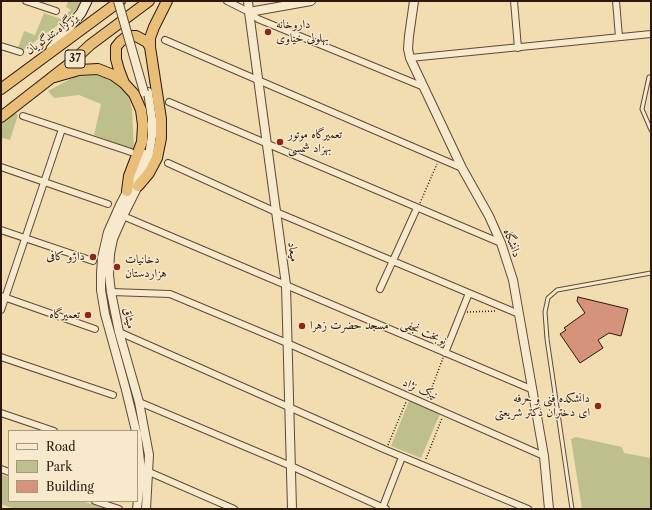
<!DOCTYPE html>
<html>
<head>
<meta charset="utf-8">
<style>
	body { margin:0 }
	#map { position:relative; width:652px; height:510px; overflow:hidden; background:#f2ddb1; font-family:"Libre Caslon Text",serif }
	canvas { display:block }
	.frame { position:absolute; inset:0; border:2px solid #2c1810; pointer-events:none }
	.legend { position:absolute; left:8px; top:430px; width:130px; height:72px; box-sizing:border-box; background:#f7e9cc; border:1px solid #a69581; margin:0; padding:5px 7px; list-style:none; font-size:12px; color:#2c1810 }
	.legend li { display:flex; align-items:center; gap:8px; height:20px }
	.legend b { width:20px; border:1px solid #a69581 }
</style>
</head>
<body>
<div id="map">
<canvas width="652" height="510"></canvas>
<div class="frame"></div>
<ul class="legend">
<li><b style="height:5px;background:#f7e9cc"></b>Road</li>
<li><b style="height:11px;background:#bdc08a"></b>Park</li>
<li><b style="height:11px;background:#d6937c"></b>Building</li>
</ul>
</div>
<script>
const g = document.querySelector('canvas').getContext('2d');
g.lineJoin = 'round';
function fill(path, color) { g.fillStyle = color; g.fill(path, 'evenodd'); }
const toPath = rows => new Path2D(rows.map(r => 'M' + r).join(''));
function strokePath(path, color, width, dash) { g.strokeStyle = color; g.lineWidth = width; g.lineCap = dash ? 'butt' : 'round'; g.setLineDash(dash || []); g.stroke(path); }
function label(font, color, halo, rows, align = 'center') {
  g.font = font + ' "Libre Caslon Text",Amiri,serif'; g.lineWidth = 3; g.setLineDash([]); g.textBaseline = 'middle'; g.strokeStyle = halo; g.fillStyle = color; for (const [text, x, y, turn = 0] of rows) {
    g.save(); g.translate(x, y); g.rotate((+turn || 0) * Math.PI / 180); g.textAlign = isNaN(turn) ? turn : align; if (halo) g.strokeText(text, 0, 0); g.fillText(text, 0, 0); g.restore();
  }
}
fill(toPath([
	[68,1,81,1,79,7,65,20,23,50,18,48,24,31,35,35,44,13,61,19,71,10,66,7],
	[98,75,116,82,128,95,132,109,134,150,94,135,101,104,79,95,54,98,48,91,74,77],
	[13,111,18,115,10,140,3,138,1,142,1,123],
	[409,401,440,414,421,458,391,446],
	[576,437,622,447,624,453,651,458,651,509,582,509,571,439],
	[1,475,9,477,9,501,82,501,106,509,14,509,1,504]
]), '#bdc08a');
const building = toPath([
	[578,297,628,309,621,336,609,333,598,340,603,348,580,363,560,334,566,330,564,328,585,313,577,301,578,297]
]);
fill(building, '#d6937c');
strokePath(building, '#2c1810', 1);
const service = toPath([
	[651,77,649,77,642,109,651,130],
	[572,509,547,339,545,312,548,298,557,290,651,273]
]);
const minor = toPath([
	[26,1,56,11],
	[227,1,249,12,258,19,424,87],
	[514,1,518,48],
	[616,1,619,37],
	[165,40,462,168],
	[1,46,20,52],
	[410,58,651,34],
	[169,102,501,243],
	[23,116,131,152],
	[168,163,276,212,519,314],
	[1,167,108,204],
	[123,216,531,389],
	[1,230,93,261],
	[380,289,417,208],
	[111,292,170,294,287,343,544,456],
	[1,296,95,329],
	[1,310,62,129],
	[119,332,386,450,528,509],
	[445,353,469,293],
	[1,357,113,395],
	[139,402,291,466,386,509],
	[1,413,54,431],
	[1,469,9,472],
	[149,472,234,509],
	[95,501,119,509],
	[382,509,402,457]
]);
const tertiary = toPath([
	[248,1,249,12,286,285,292,509],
	[414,1,409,36,408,49,410,58,462,168,489,216,501,243,513,280,544,456,549,509],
	[249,12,311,1],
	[136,431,126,390,105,314,101,290,101,274,102,258,108,232,120,205,134,178,144,154],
	[137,434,141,471,137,509],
	[146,509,149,455,139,402,119,332,111,292,109,275,110,254,113,239,123,216,138,186,149,155,152,136,152,119,148,92]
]);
const secondary = toPath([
	[51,49,81,13,87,1]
]);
const trunk = toPath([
	[51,78,79,70,98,69,113,75,124,83,134,94,141,110,143,125,142,142,129,176,127,191],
	[124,83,119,70,116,59,116,47,120,42,125,38,130,36,136,36,147,42,150,47],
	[1,89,120,1],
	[1,117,73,61,90,45,149,1],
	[138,186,149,173,157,158,161,138,161,119,150,47,150,38,154,27,167,1]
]);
strokePath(service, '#5e4938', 5);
strokePath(minor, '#5e4938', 8);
strokePath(tertiary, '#5e4938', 10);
strokePath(secondary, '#2c1810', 11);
strokePath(trunk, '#2c1810', 12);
strokePath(toPath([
	[420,203,437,164],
	[467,312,496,311],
	[428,398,443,358],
	[388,445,406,402],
	[426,459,442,418]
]), '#2c1810', 1.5, [1, 2]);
strokePath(service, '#f7e9cc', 3);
strokePath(minor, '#f7e9cc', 6);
strokePath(tertiary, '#f7e9cc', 8);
strokePath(secondary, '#f7e9cc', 9);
strokePath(trunk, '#e9be78', 10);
const tertiaryBridge = toPath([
	[118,1,144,92]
]);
strokePath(tertiaryBridge, '#5e4938', 10, []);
strokePath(tertiaryBridge, '#f7e9cc', 8);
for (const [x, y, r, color] of [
	[268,32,4,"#8f2418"],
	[280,142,4,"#8f2418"],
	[93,257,4,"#8f2418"],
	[117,267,4,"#8f2418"],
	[88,315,4,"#8f2418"],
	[302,326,4,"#8f2418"],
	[598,406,4,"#8f2418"]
]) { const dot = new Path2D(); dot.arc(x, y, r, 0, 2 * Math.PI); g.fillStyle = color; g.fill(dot); strokePath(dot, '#f7e9cc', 1.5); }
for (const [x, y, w] of [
	[75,59,20]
]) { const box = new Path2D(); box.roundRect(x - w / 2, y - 9, w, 18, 3); g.fillStyle = '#f7e9cc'; g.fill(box); strokePath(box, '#2c1810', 1); }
label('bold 11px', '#2c1810', null, [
	["37",75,59]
]);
label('12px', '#2c1810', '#f7e9cc', [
	["داروخانه",276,25],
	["بهلولی خیاوی",276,39],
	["تعمیرگاه موتور",288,135],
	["بهزاد شمسی",288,149],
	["داژو کافی",85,257,"right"],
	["دخانیات",125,260],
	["هزاردستان",125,274],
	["تعمیرگاه",80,315,"right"],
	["مسجد حضرت زهرا",310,326],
	["دانشکده فنی و حرفه",590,399,"right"],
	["ای دختران دکتر شریعتی",590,413,"right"]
], 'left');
label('12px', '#2c1810', '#f7e9cc', [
	["بزرگراه تندگویان",52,34,-36],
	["دانشگاه",512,243,69],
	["میعاد",293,252,82],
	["میثاق",129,318,78],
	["نوبخت نجفی",424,332,23],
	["نیک نژاد",420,389,23]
]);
</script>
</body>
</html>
